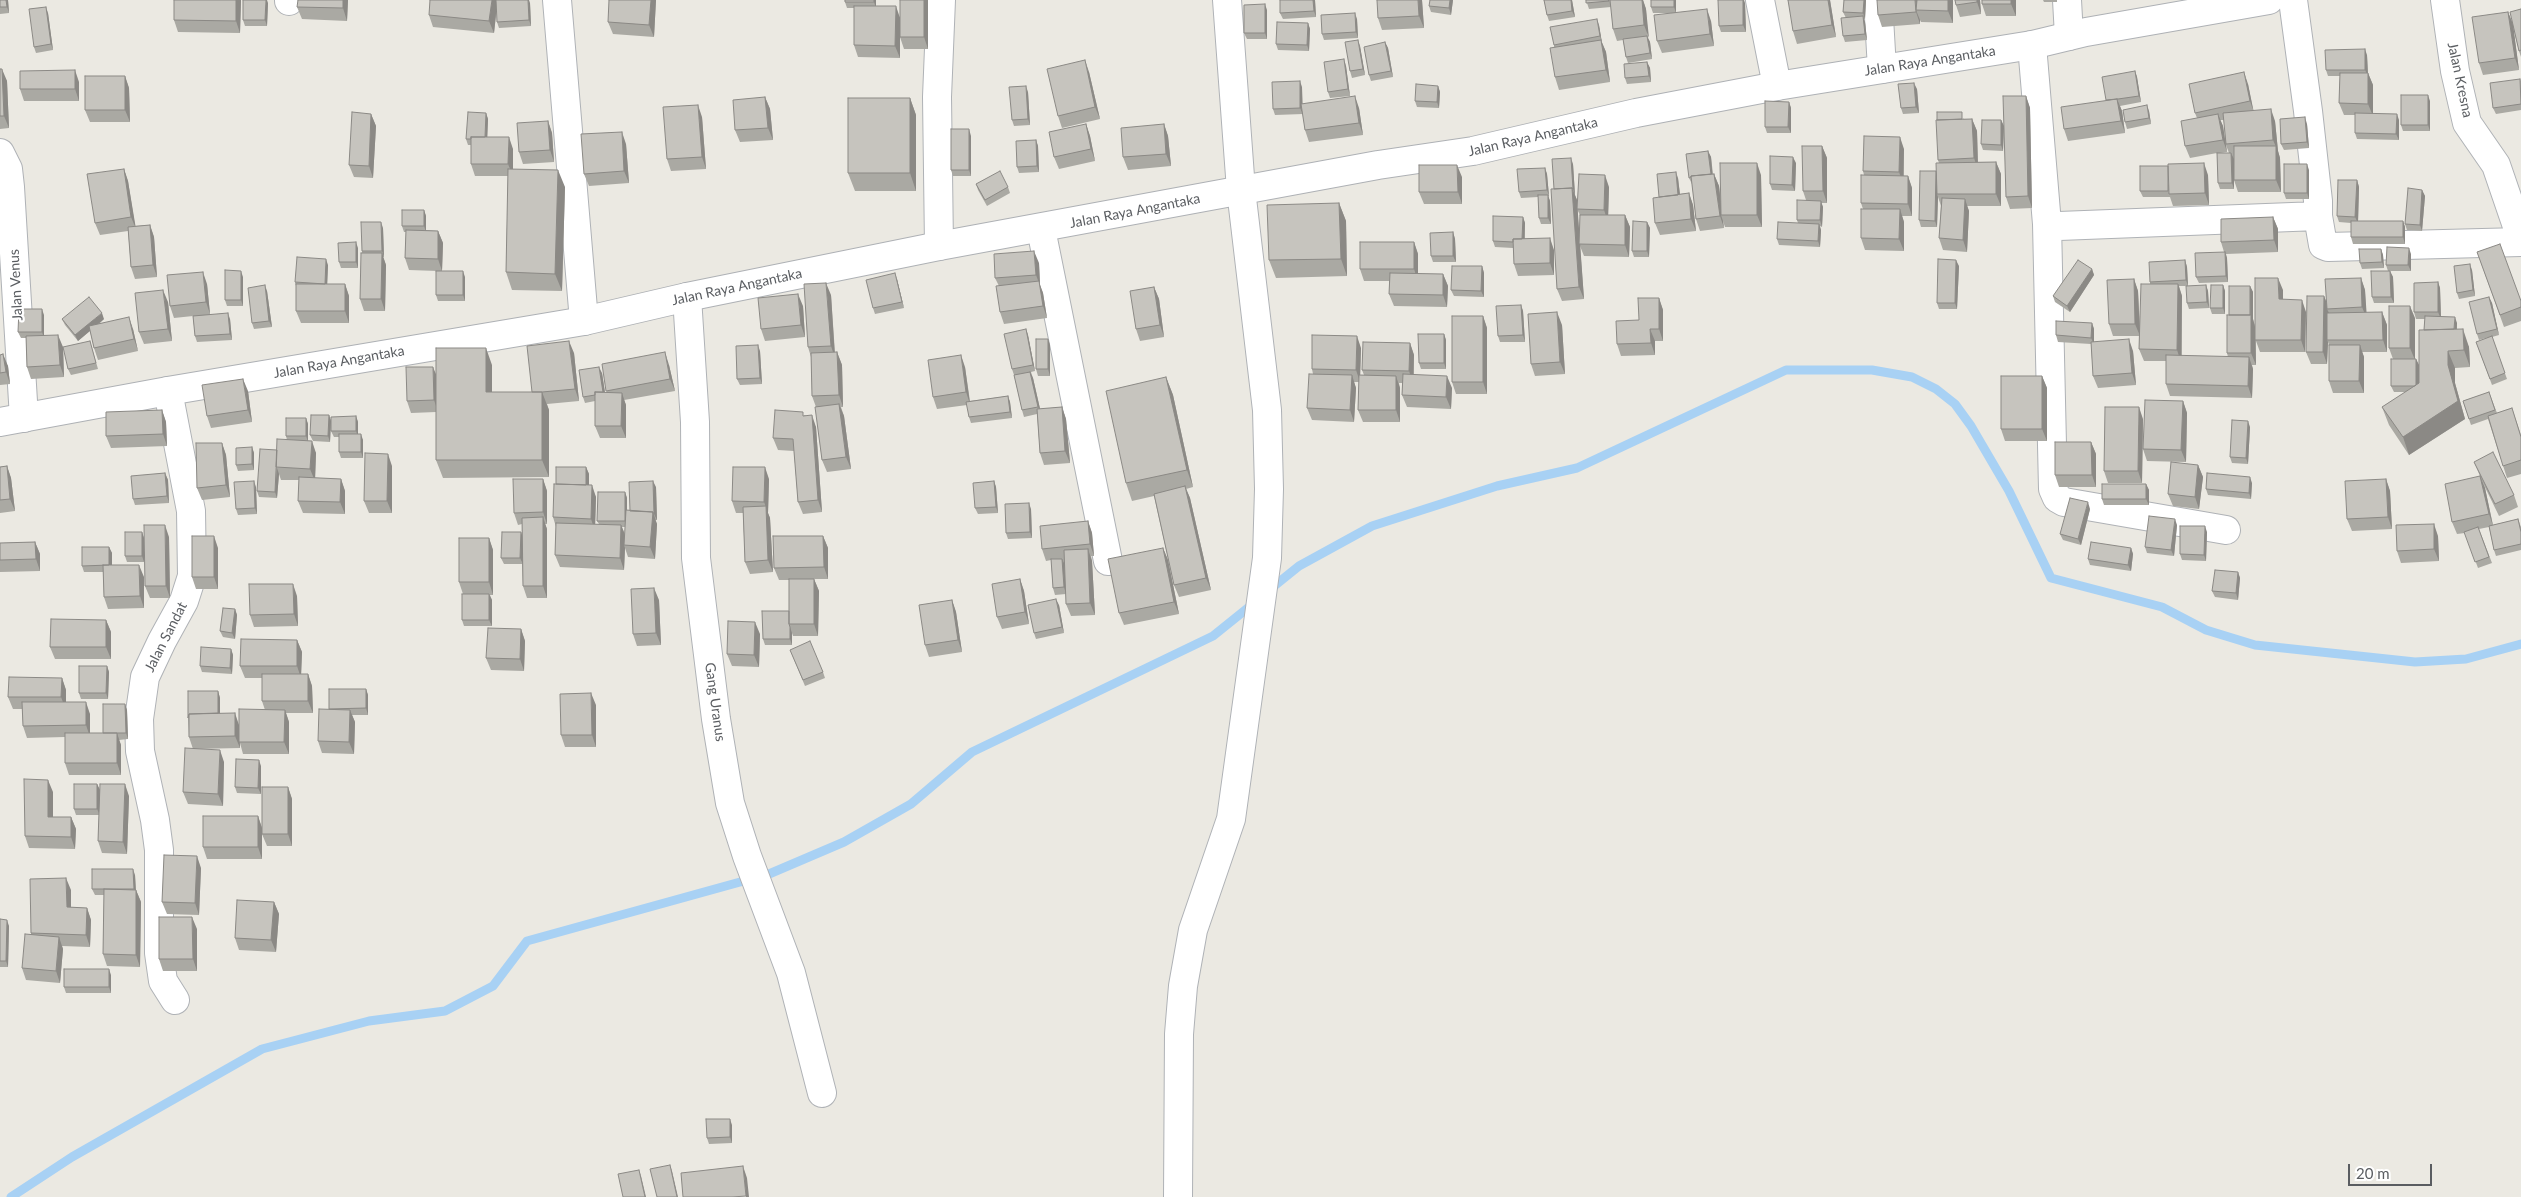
<!DOCTYPE html>
<html>
<head>
<meta charset="utf-8">
<style>
	body { margin:0 }
	#map { position:relative; width:2521px; height:1197px; overflow:hidden; background:#ebe9e2; font-family:Lato,sans-serif }
	canvas { display:block }
	.scale { position:absolute; left:2348px; top:1164px; width:84px; height:22px; box-sizing:border-box; border:2px solid #5a5d61; border-top:0; padding-left:6px; font-size:15px; line-height:18px; white-space:nowrap; color:#5a5d61; -webkit-text-stroke:4px #fff; paint-order:stroke }
</style>
</head>
<body>
<div id="map">
<canvas width="2521" height="1197"></canvas>
<div class="scale">20 m</div>
</div>
<script>
const g = document.querySelector('canvas').getContext('2d');
g.lineJoin = 'round';
const toPath = rows => new Path2D(rows.map(r => 'M' + r).join(''));
function strokePath(path, color, width, dash) { g.strokeStyle = color; g.lineWidth = width; g.lineCap = dash ? 'butt' : 'round'; g.setLineDash(dash || []); g.stroke(path); }
function fill(path, color) { g.fillStyle = color; g.fill(path, 'evenodd'); }
function label(font, color, halo, rows, align = 'center') {
  g.font = font + ' Lato,sans-serif'; g.lineWidth = 4.5; g.setLineDash([]); g.textBaseline = 'middle'; g.strokeStyle = halo; g.fillStyle = color; for (const [text, x, y, turn = 0] of rows) {
    g.save(); g.translate(x, y); g.rotate((+turn || 0) * Math.PI / 180); g.textAlign = isNaN(turn) ? turn : align; if (halo) g.strokeText(text, 0, 0); g.fillText(text, 0, 0); g.restore();
  }
}
strokePath(toPath([
	[1268,591,1299,566,1372,526,1497,486,1577,468,1786,370,1872,370,1912,377,1936,389,1955,404,1971,426,2009,491,2051,578,2162,607,2206,630,2255,645,2415,662,2466,659,2521,644],
	[11,1197,72,1157,262,1049,369,1021,445,1011,493,986,527,941,769,874,844,842,911,804,972,752,1213,636,1254,603]
]), '#a8d1f4', 9);
const street = toPath([
	[557,0,584,321],
	[1760,0,1777,86],
	[1878,0,1882,69],
	[2067,0,2069,36],
	[2445,0,2455,71,2467,123,2496,165,2521,238],
	[289,1,289,0],
	[2032,45,2047,224,2053,489,2057,498,2064,502,2226,530],
	[0,153,8,169,10,187,24,418],
	[2318,216,2323,245,2328,247,2521,242],
	[2047,224,2059,226,2318,216,2318,201,2308,111,2293,0],
	[1041,229,1108,561],
	[939,246,937,97,941,0],
	[687,297,695,422,696,558,716,719,730,803,747,856,791,973,822,1093],
	[168,391,191,511,192,576,184,601,162,641,145,677,139,719,140,751,155,820,159,850,159,953,163,981,175,1000],
	[1178,1197,1179,1034,1183,986,1193,930,1231,819,1267,558,1269,489,1267,410,1241,190,1227,0]
]);
const secondary = toPath([
	[0,422,168,391,584,321,687,297,939,246,1378,165,1473,151,1636,113,1777,86,2032,45,2086,32,2269,0]
]);
strokePath(street, '#afb2b6', 30);
strokePath(secondary, '#aeb1b5', 30);
strokePath(street, '#fff', 28);
strokePath(secondary, '#fff', 28);
fill(toPath([
	[0,0,8,0,9,13,0,14],
	[174,0,241,0,240,33,178,32,174,20],
	[348,0,347,21,302,19,297,7],
	[656,0,654,37,613,34,608,22],
	[876,0,876,6,900,17,928,0,928,49,904,49,900,37,900,58,858,57,854,45,854,8,847,8,845,2],
	[1280,0,1315,0,1316,17,1283,19,1280,13],
	[1422,0,1424,28,1382,30,1378,18],
	[1453,0,1451,15,1431,12,1429,6],
	[1544,0,1572,0,1575,17,1549,21,1547,15],
	[1586,0,1643,0,1646,9,1648,38,1650,42,1652,59,1628,63,1626,57,1623,40,1617,41,1613,29,1611,7,1589,9],
	[1676,0,1676,13,1653,13,1651,7],
	[1830,0,1836,37,1797,44,1793,31],
	[1844,0,1866,0,1865,19,1864,19,1865,22,1867,40,1845,42,1843,36,1846,18,1843,12],
	[1953,0,1953,23,1921,22,1920,20,1920,24,1882,27,1878,15],
	[1980,0,1981,14,1960,17,1956,5],
	[2016,0,2016,16,1986,16,1982,4],
	[2043,0,2057,0,2057,2,2044,2],
	[496,2,530,3,531,26,499,28,497,22,497,8,494,33,433,27,429,15],
	[268,3,267,26,245,26,243,20],
	[1745,3,1746,32,1721,32,1719,26],
	[2521,9,2521,57,2519,51,2513,27,2519,70,2483,75,2479,63,2508,12,2512,22],
	[1267,10,1267,39,1247,39,1244,33],
	[48,13,53,50,36,53,34,47],
	[1357,19,1358,38,1324,40,1322,34],
	[1711,21,1714,46,1662,53,1657,41],
	[1308,23,1310,29,1309,51,1278,50,1276,44],
	[1599,25,1602,43,1606,52,1610,82,1559,90,1555,77,1554,47,1554,45],
	[1385,42,1388,48,1393,77,1371,81,1369,75],
	[1360,46,1365,75,1352,78,1350,71],
	[2367,55,2368,73,2373,85,2373,113,2399,120,2399,140,2357,139,2355,133,2355,115,2344,115,2339,103,2340,76,2328,76,2326,70],
	[1647,62,1650,68,1651,82,1627,84,1625,78],
	[1346,66,1350,96,1330,98,1328,92],
	[0,69,7,81,9,128,0,129],
	[2135,71,2137,77,2141,102,2120,106,2122,111,2125,133,2068,141,2064,129,2106,100],
	[1089,72,1100,119,1062,128,1058,116],
	[125,76,129,88,130,122,90,122,85,110],
	[2520,79,2521,81,2521,110,2496,114,2493,108],
	[79,82,79,101,24,101,20,89],
	[2248,84,2253,110,2275,121,2278,151,2280,158,2281,192,2238,192,2234,180,2234,189,2220,189,2218,183,2217,153,2190,158,2185,146,2197,118,2195,113],
	[2220,120,2224,120,2225,142,2223,126],
	[2226,145,2229,153,2220,153,2227,152],
	[1438,86,1440,92,1439,108,1417,107,1415,101],
	[1302,87,1302,104,1359,108,1363,135,1309,142,1305,130,1303,114,1275,115,1273,109],
	[1917,89,1919,113,1903,114,1901,108],
	[1028,92,1030,125,1014,126,1012,120],
	[2026,96,2030,108,2032,208,2010,209,2006,197],
	[765,97,770,109,773,140,740,142,735,130],
	[910,98,916,115,916,191,855,191,848,173],
	[2430,101,2430,131,2403,131,2401,125],
	[1789,102,1791,108,1791,133,1767,133,1765,127],
	[2149,111,2151,124,2127,129,2125,122],
	[486,113,488,119,487,137,513,149,513,169,565,187,562,291,512,290,506,272,508,176,475,176,471,164,471,145,468,145,466,139],
	[371,114,376,126,373,178,354,177,349,165],
	[702,117,706,169,671,171,667,159],
	[1964,118,1964,119,1972,119,1977,131,1978,162,1996,162,2001,174,2001,206,1967,206,1969,211,1967,252,1943,250,1939,238,1941,206,1938,197,1937,227,1921,227,1919,220,1936,173,1939,163,1938,160],
	[2001,120,2004,126,2003,151,1983,150,1981,144],
	[548,121,552,133,554,162,523,164,519,152],
	[1086,124,1090,136,1095,161,1059,169,1054,157],
	[1164,124,1168,136,1171,166,1128,170,1123,157],
	[2307,124,2309,148,2284,150,2281,144],
	[971,136,971,176,953,176,951,170],
	[1036,140,1038,146,1039,172,1019,173,1017,167],
	[626,144,629,183,589,186,584,174],
	[1822,146,1827,158,1827,203,1821,203,1823,207,1822,227,1820,226,1821,230,1820,247,1779,245,1777,239,1798,223,1797,220,1806,200,1803,191],
	[1904,149,1904,176,1908,176,1912,188,1912,216,1902,216,1904,222,1904,251,1865,250,1861,238,1863,209,1861,203,1864,175,1863,171],
	[1708,151,1711,157,1713,174,1714,174,1719,186,1721,201,1761,175,1762,227,1725,227,1723,221,1724,228,1700,231,1696,219,1692,184,1689,178],
	[1796,163,1795,191,1772,190,1770,184],
	[1573,164,1575,195,1577,200,1579,238,1580,215,1577,209,1609,187,1608,215,1625,215,1630,227,1629,257,1584,256,1580,246,1584,299,1562,301,1557,289,1554,189],
	[1545,168,1547,174,1549,196,1548,196,1550,201,1551,224,1541,224,1539,218,1538,197,1521,198,1519,192],
	[124,169,128,181,135,226,150,225,154,237,157,277,135,279,131,267,128,231,100,235,95,223],
	[2309,170,2309,199,2286,199,2284,193],
	[2208,175,2209,205,2173,206,2170,197,2143,197,2140,191],
	[1462,177,1462,204,1424,204,1419,192],
	[1678,178,1680,194,1689,193,1693,205,1696,231,1660,235,1655,223,1659,197],
	[2357,180,2359,187,2358,221,2403,221,2405,227,2405,244,2353,244,2351,237,2351,223,2339,222,2337,216],
	[976,184,1008,187,1010,193,987,206,978,190],
	[2422,190,2425,196,2422,231,2407,230,2405,224],
	[1339,203,1346,221,1347,276,1276,278,1269,260],
	[424,210,426,216,426,230,438,231,443,243,442,271,465,277,465,301,438,301,436,295,438,271,409,270,405,258,406,232,404,232,402,226],
	[1523,217,1525,223,1525,239,1554,250,1554,275,1518,276,1514,264,1513,248,1495,247,1493,241],
	[2273,217,2278,229,2278,252,2226,254,2227,258,2228,282,2199,283,2196,277,2224,252,2221,242],
	[1647,222,1650,228,1649,257,1634,257,1632,251],
	[383,228,384,257,383,257,386,265,385,311,364,311,360,299,362,251],
	[1453,232,1455,239,1456,262,1433,262,1431,256],
	[1414,242,1418,254,1418,274,1443,274,1448,286,1447,307,1394,306,1389,294,1389,281,1364,281,1360,269],
	[358,248,358,268,341,268,339,262],
	[2381,249,2383,255,2384,268,2362,269,2360,263],
	[2477,252,2521,301,2521,321,2504,327],
	[2411,254,2411,271,2390,271,2393,277,2394,303,2374,303,2372,297,2388,271,2386,265],
	[2185,260,2187,267,2188,286,2179,286,2182,296,2182,356,2228,357,2227,353,2229,315,2250,286,2253,292,2253,319,2255,326,2283,290,2283,299,2306,312,2305,352,2260,352,2256,341,2256,365,2252,365,2253,369,2252,398,2170,396,2166,384,2166,361,2144,361,2139,349,2139,336,2113,336,2109,324,2134,279,2138,291,2140,328,2150,284,2150,282],
	[1039,263,1040,285,1043,293,1047,318,1004,324,1000,312,999,286,995,278],
	[328,265,327,284,345,284,349,296,349,323,301,323,296,311,296,286,295,282],
	[1482,266,1484,273,1484,297,1454,296,1451,290],
	[1959,266,1957,309,1939,309,1937,303],
	[2092,269,2094,275,2070,312,2055,302,2053,296],
	[2472,270,2475,296,2459,299,2457,293],
	[243,277,243,306,227,306,225,300],
	[2361,278,2365,290,2366,313,2382,312,2387,325,2387,352,2362,352,2364,357,2364,393,2333,393,2329,381,2329,345,2328,342,2327,364,2311,364,2306,352,2324,296,2327,303],
	[897,279,904,308,875,314,873,308],
	[2438,282,2440,288,2441,316,2457,323,2457,329,2469,347,2470,367,2455,368,2455,383,2465,419,2409,455,2389,425,2382,407,2406,392,2394,392,2391,386,2393,359,2389,348,2415,318,2415,359,2416,359,2419,365,2419,383,2424,330,2425,319,2416,319,2414,312],
	[207,284,210,314,230,319,232,340,197,342,195,336,193,316,174,318,170,306],
	[2206,285,2208,291,2209,308,2189,309,2187,303],
	[2223,285,2225,291,2225,314,2212,314,2210,308],
	[1154,287,1159,299,1164,337,1140,341,1136,329],
	[267,291,272,327,254,329,252,323],
	[831,295,835,353,837,352,842,365,843,407,841,407,844,416,851,469,827,472,822,460,816,407,812,396,811,357,808,347],
	[2489,297,2492,303,2499,335,2492,337,2507,379,2492,385,2476,342,2489,337,2479,340,2477,334],
	[1659,298,1663,310,1663,341,1655,341,1655,355,1621,356,1617,344],
	[168,302,172,341,144,344,139,332],
	[1521,305,1523,311,1525,342,1500,342,1498,336],
	[803,306,805,337,765,341,761,329],
	[44,315,44,335,63,347,64,377,31,379,27,367,26,338,21,338,18,332],
	[1483,316,1487,328,1487,394,1456,394,1452,382],
	[62,319,104,319,100,323,133,329,138,351,98,360,94,348,90,331,78,341,65,325],
	[2092,323,2094,329,2094,342,2133,351,2136,385,2098,388,2093,376,2091,344,2058,342,2056,335],
	[1562,325,1565,374,1535,376,1531,364],
	[1026,329,1028,335,1035,371,1031,372,1033,378,1040,409,1062,407,1066,419,1070,463,1044,465,1040,453,1037,414,1024,417,1022,410,1014,375,1012,369],
	[1444,334,1446,340,1446,369,1421,369,1419,363],
	[1048,339,1050,345,1050,376,1038,376,1036,369],
	[90,341,98,369,71,375,68,369],
	[1410,343,1414,355,1414,374,1452,388,1451,409,1407,407,1402,395,1402,383,1399,383,1400,388,1400,422,1363,422,1358,410,1359,382,1354,382,1356,388,1354,422,1312,420,1307,408,1313,374,1312,369,1361,348,1360,375,1364,375,1362,370],
	[760,351,762,384,740,385,737,379],
	[574,353,579,401,547,404,549,410,549,477,443,478,436,460,436,412,411,413,407,401,436,375,492,365,492,392,532,392],
	[0,355,8,366,10,384,0,385],
	[669,365,675,391,624,400,626,405,626,438,600,438,595,426,595,401,585,403,583,397,602,373,605,392,607,392,606,391],
	[965,367,970,401,1008,396,1010,402,1012,418,971,423,969,417,967,405,937,409,933,397],
	[2042,376,2047,388,2047,441,2005,441,2001,429],
	[1166,377,1173,395,1193,487,1186,489,1190,498,1211,590,1179,597,1174,585,1154,496,1132,501,1126,483],
	[248,391,252,422,211,428,207,416],
	[2489,392,2497,413,2512,408,2521,435,2521,474,2507,478,2488,419,2471,425,2463,401],
	[2183,401,2187,413,2186,462,2147,461,2143,449],
	[162,410,166,422,167,446,111,448,106,436],
	[329,415,331,421,330,442,313,441,310,435],
	[805,415,816,427,822,512,803,514,798,502,794,451,778,450,773,438],
	[356,416,358,422,358,434,363,440,363,458,341,458,339,452,339,437,334,437,331,431],
	[306,418,308,424,308,441,316,453,315,478,341,479,345,491,345,514,303,513,298,501,299,480,281,480,279,474,277,498,259,497,257,491,277,450,287,440,286,436],
	[2143,419,2142,483,2108,483,2104,471],
	[2250,427,2248,464,2232,463,2230,457],
	[2091,442,2096,454,2096,487,2059,487,2055,475],
	[222,443,226,455,230,497,202,500,197,488],
	[252,447,254,453,254,470,238,471,236,465],
	[2474,462,2514,495,2518,507,2499,516,2481,479,2485,488,2493,525,2518,519,2521,527,2521,550,2496,556,2494,550,2489,527,2479,529,2492,563,2478,568,2465,533,2457,534,2452,522,2480,476],
	[2198,465,2203,477,2199,509,2173,506,2168,494],
	[7,466,11,478,15,511,0,513,0,467],
	[392,466,392,513,369,513,364,501],
	[586,467,589,474,589,485,596,497,595,524,599,524,597,521,625,492,627,498,627,510,630,511,656,487,657,520,655,520,657,524,655,559,628,557,625,548,624,570,560,567,555,555,556,527,553,517,556,484],
	[622,527,625,527,625,535],
	[165,473,168,480,169,503,135,505,133,499],
	[543,479,547,491,547,524,545,524,547,529,547,598,527,598,523,586,522,564,504,564,501,558,521,532,522,536,522,524,518,525,514,513],
	[769,479,768,513,770,518,773,572,750,574,745,562,743,513,736,513,732,501],
	[2386,479,2390,491,2392,529,2352,531,2347,519],
	[994,481,996,487,998,513,978,514,975,508],
	[2252,483,2251,499,2208,495,2206,489],
	[2146,484,2149,490,2149,505,2104,505,2102,499],
	[256,487,257,514,238,515,236,509],
	[1031,509,1032,538,1008,539,1006,533],
	[2090,509,2081,545,2063,540,2060,534],
	[1088,521,1092,533,1094,556,1091,556,1092,561,1095,615,1071,616,1066,604,1066,594,1055,595,1053,588,1051,560,1046,561,1042,549],
	[2177,525,2174,556,2147,553,2145,547],
	[142,532,144,538,144,562,127,562,125,556],
	[2207,532,2206,561,2182,560,2180,554],
	[823,536,828,548,828,579,814,579,819,591,818,636,793,636,792,633,792,645,765,645,763,639,789,611,789,580,779,580,774,568],
	[2438,536,2439,561,2401,563,2397,551],
	[169,537,170,598,150,598,145,586],
	[489,538,493,550,493,595,490,595,492,600,492,626,464,626,462,620,463,594,459,582],
	[35,542,40,554,40,571,0,572,0,543],
	[109,547,112,553,112,565,144,577,144,608,108,609,104,597,103,572,84,572,82,566],
	[218,548,218,589,196,589,192,577],
	[1163,548,1168,560,1179,614,1124,625,1119,613],
	[2131,548,2133,554,2131,571,2090,565,2088,559],
	[2238,572,2240,578,2238,600,2215,597,2212,591],
	[1020,579,1024,591,1029,624,1002,629,997,617],
	[297,596,298,626,254,627,250,615],
	[659,600,661,645,637,646,633,634],
	[952,600,956,612,962,652,929,657,925,645],
	[1059,605,1064,633,1036,639,1034,633],
	[235,609,237,615,235,639,223,637,220,631],
	[106,620,111,632,111,659,55,659,50,647],
	[521,629,525,641,524,671,491,670,486,658],
	[760,634,759,667,732,666,727,654],
	[297,640,302,652,301,674,308,674,312,686,313,713,286,713,289,722,289,754,243,754,240,743,240,748,195,749,224,762,223,806,188,804,183,792,193,749,189,737,188,718,218,691,220,698,220,713,239,725,265,710,262,701,262,678,245,678,240,666],
	[231,649,233,655,232,674,202,672,200,666],
	[790,650,823,672,825,678,805,686],
	[107,666,109,672,108,699,81,699,79,693],
	[62,678,66,690,66,702,90,714,90,733,103,733,125,704,127,710,128,739,119,740,121,745,121,775,69,775,65,763,65,737,27,738,23,726,22,709,13,709,8,697],
	[366,689,368,695,368,715,352,715,355,722,354,754,322,753,318,741,329,709],
	[596,705,596,747,565,747,561,735],
	[261,766,261,794,237,793,235,787],
	[97,784,100,790,129,796,127,854,102,853,98,841,99,815,76,815,74,809],
	[288,787,292,799,292,846,267,846,262,834],
	[53,792,53,817,71,817,76,829,75,849,29,848,25,836],
	[258,816,262,828,262,859,207,859,203,847],
	[201,868,199,915,167,914,162,902],
	[135,875,136,890,141,902,140,967,107,966,103,954,104,895,95,895,92,889],
	[71,890,71,907,87,908,91,920,90,947,62,946,63,949,60,983,26,980,22,968,31,935,31,933],
	[274,902,279,914,276,952,239,950,235,938],
	[0,919,9,926,8,967,0,967],
	[197,929,197,971,163,971,159,959],
	[111,975,111,993,66,993,64,987],
	[732,1125,732,1143,709,1144,707,1138]
]), '#aaa9a3');
fill(toPath([
	[6,0,8,0,9,13,7,7],
	[236,0,241,0,240,33,236,21],
	[266,0,267,0,268,3,267,26,265,20],
	[343,0,348,0,347,21,343,8],
	[492,0,496,0,497,4,494,33,489,21],
	[528,0,529,0,530,3,531,26,529,20],
	[651,0,656,0,654,37,649,25],
	[874,0,876,0,876,8,874,2],
	[924,0,928,0,928,49,924,37],
	[1313,0,1315,0,1316,17,1314,11],
	[1418,0,1422,0,1424,28,1419,16],
	[1450,0,1453,0,1451,15,1449,8],
	[1571,0,1572,0,1575,17,1572,11],
	[1642,0,1643,0,1646,9,1649,38,1644,25],
	[1674,0,1676,0,1676,13,1674,7],
	[1743,0,1744,0,1745,3,1746,32,1743,25],
	[1828,0,1830,0,1836,37,1832,25],
	[1864,0,1866,0,1865,19,1863,13],
	[1915,0,1919,0,1916,10,1920,20,1920,24,1916,12],
	[1948,0,1953,0,1953,23,1948,11],
	[1977,0,1980,0,1981,14,1977,2],
	[2011,0,2016,0,2016,16,2011,4],
	[1265,4,1267,10,1267,39,1265,33],
	[896,6,900,18,900,58,895,46],
	[46,7,48,13,53,50,51,44],
	[1707,9,1711,21,1714,46,1710,34],
	[2508,12,2513,24,2519,70,2515,58],
	[1355,13,1357,19,1358,38,1356,32],
	[1863,16,1865,22,1867,40,1865,34],
	[1597,19,1599,25,1602,43,1600,36],
	[1308,23,1310,29,1309,51,1307,45],
	[1647,36,1650,42,1652,59,1650,53],
	[1358,40,1360,46,1365,75,1363,69],
	[1601,40,1606,52,1610,82,1606,70],
	[1385,42,1388,48,1393,77,1391,71],
	[2365,49,2367,55,2368,76,2365,70],
	[1344,59,1346,66,1350,96,1348,89],
	[1085,60,1089,72,1100,119,1095,107],
	[1647,62,1650,68,1651,82,1649,76],
	[2,69,7,81,9,128,4,116],
	[75,70,79,82,79,101,75,89],
	[2135,71,2137,77,2141,102,2139,96],
	[2244,72,2248,84,2254,113,2250,101],
	[2368,73,2373,85,2373,116,2368,104],
	[125,76,129,88,130,122,125,110],
	[1300,81,1302,87,1303,114,1300,108],
	[1914,83,1917,89,1919,113,1916,107],
	[1026,86,1028,92,1030,125,1028,119],
	[1438,86,1440,92,1439,108,1437,102],
	[2428,95,2430,101,2430,131,2428,125],
	[1355,96,1359,108,1363,135,1359,123],
	[2026,96,2030,108,2032,208,2028,196],
	[765,97,770,109,773,140,768,128],
	[910,98,916,115,916,191,910,173],
	[2117,99,2122,111,2125,133,2121,121],
	[1789,102,1791,108,1791,133,1788,127],
	[698,105,702,117,706,169,702,157],
	[2147,105,2149,111,2151,124,2149,118],
	[2271,109,2275,121,2278,151,2280,158,2281,192,2276,180,2276,147,2273,140],
	[486,113,488,119,487,146,485,140],
	[371,114,376,126,373,178,369,166],
	[2218,114,2223,126,2227,152,2223,140],
	[2397,114,2399,120,2399,140,2396,134],
	[2305,117,2307,124,2309,148,2307,142],
	[1972,119,1977,131,1978,170,1974,158],
	[2001,120,2004,126,2003,151,2001,145],
	[548,121,552,133,554,162,550,150],
	[1086,124,1090,136,1095,161,1091,149],
	[1164,124,1168,136,1171,166,1166,154],
	[969,129,971,136,971,176,969,170],
	[622,132,626,144,629,183,624,171],
	[509,137,513,149,513,176,508,164],
	[1900,137,1904,149,1903,184,1899,172],
	[1036,140,1038,146,1039,172,1037,166],
	[1822,146,1827,158,1827,203,1823,191],
	[1708,151,1711,157,1713,181,1711,175],
	[2231,153,2234,159,2234,189,2232,183],
	[1793,157,1796,163,1795,191,1792,185],
	[1571,158,1573,164,1575,195,1573,189],
	[1996,162,2001,174,2001,206,1996,194],
	[1757,163,1761,175,1762,227,1757,215],
	[2204,163,2208,175,2209,205,2205,193],
	[2307,164,2309,170,2309,199,2307,193],
	[1457,165,1462,177,1462,204,1458,192],
	[1545,168,1547,174,1549,196,1547,190],
	[124,169,128,181,136,229,131,217],
	[558,170,565,187,562,291,555,274],
	[1936,171,1938,177,1937,194,1938,197,1937,227,1935,221],
	[1676,172,1678,178,1681,204,1678,198],
	[1714,174,1719,186,1722,215,1721,215,1723,221,1724,228,1720,216],
	[1605,175,1609,187,1608,222,1604,210],
	[1908,176,1912,188,1912,216,1908,204],
	[2357,180,2359,187,2358,223,2355,217],
	[1572,188,1577,200,1584,299,1579,287],
	[2422,190,2425,196,2422,231,2420,225],
	[1689,193,1693,205,1696,231,1691,219],
	[1548,195,1550,201,1551,224,1548,218],
	[1965,199,1969,211,1967,252,1963,240],
	[1821,201,1823,207,1822,227,1820,220],
	[1339,203,1346,221,1347,276,1341,259],
	[1900,209,1904,222,1904,251,1899,239],
	[424,210,426,216,426,232,424,226],
	[1625,215,1630,227,1629,257,1625,245],
	[1523,217,1525,223,1524,248,1522,242],
	[2273,217,2278,229,2278,252,2274,240],
	[2403,221,2405,227,2405,244,2403,237],
	[381,222,383,228,384,257,382,251],
	[1647,222,1650,228,1649,257,1647,251],
	[1819,224,1821,230,1820,247,1818,241],
	[150,225,154,237,157,277,153,265],
	[438,231,443,243,442,271,438,259],
	[1453,232,1455,239,1456,262,1453,256],
	[1550,238,1554,250,1554,275,1550,263],
	[356,242,358,248,358,268,356,262],
	[1414,242,1418,254,1418,281,1414,269],
	[2409,248,2411,254,2411,271,2408,265],
	[2381,249,2383,255,2384,268,2382,262],
	[1034,251,1039,263,1040,285,1043,293,1047,318,1043,306,1039,283,1036,275],
	[2225,252,2227,258,2228,282,2226,276],
	[382,253,386,265,385,311,381,299],
	[326,259,328,265,327,290,325,284],
	[1956,260,1959,266,1957,309,1955,303],
	[2185,260,2187,267,2188,286,2186,280],
	[2470,264,2472,270,2475,296,2473,290],
	[1482,266,1484,273,1484,297,1481,291],
	[2092,269,2094,275,2070,312,2067,306],
	[241,271,243,277,243,306,241,300],
	[463,271,465,277,465,301,463,295],
	[2390,271,2393,277,2394,303,2391,297],
	[203,272,207,284,210,314,206,302],
	[895,273,897,279,904,308,902,302],
	[1443,274,1448,286,1447,307,1443,295],
	[2278,278,2283,290,2283,311,2279,299],
	[2361,278,2365,290,2367,319,2362,307],
	[2134,279,2138,291,2140,336,2135,324],
	[2438,282,2440,288,2441,319,2438,312],
	[826,283,831,295,835,358,831,346],
	[345,284,349,296,349,323,345,311],
	[2178,284,2182,296,2181,362,2177,350],
	[265,285,267,291,272,327,269,321],
	[2206,285,2208,291,2209,308,2207,302],
	[2223,285,2225,291,2225,314,2223,308],
	[2250,286,2253,292,2253,319,2255,327,2256,365,2251,353],
	[1154,287,1159,299,1164,337,1160,325],
	[163,290,168,302,172,341,168,329],
	[798,294,803,306,805,337,801,325],
	[2324,296,2329,309,2327,309,2329,313,2327,340,2328,342,2327,364,2323,352],
	[2489,297,2492,303,2499,335,2497,329],
	[1659,298,1663,310,1663,341,1659,329],
	[2302,300,2306,312,2305,352,2301,340],
	[1521,305,1523,311,1525,342,1523,335],
	[2410,306,2415,318,2415,360,2410,348],
	[42,309,44,315,44,338,42,332],
	[1557,312,1562,325,1565,374,1560,362],
	[2382,312,2387,325,2387,352,2383,340],
	[102,313,104,319,78,341,75,335],
	[228,313,230,319,232,340,230,334],
	[1483,316,1487,328,1487,394,1483,382],
	[129,317,133,329,138,351,134,339],
	[2455,317,2457,323,2456,344,2454,338],
	[2092,323,2094,329,2094,344,2091,338],
	[1026,329,1028,335,1035,371,1033,365],
	[1650,329,1655,341,1655,355,1651,343],
	[2463,329,2469,347,2470,367,2464,350],
	[1444,334,1446,340,1446,369,1444,363],
	[58,335,63,347,64,377,60,365],
	[1357,336,1361,348,1360,382,1356,370],
	[1048,339,1050,345,1050,376,1048,369],
	[2129,339,2133,351,2136,385,2132,373],
	[569,341,574,353,579,401,575,389],
	[1410,343,1414,355,1413,383,1409,371],
	[758,345,760,351,762,384,760,378],
	[2360,345,2364,357,2364,393,2359,381],
	[486,348,492,365,492,410,486,392],
	[2448,351,2455,368,2455,383,2465,419,2409,455,2403,437,2448,365],
	[665,352,669,365,675,391,670,379],
	[837,352,842,365,843,407,839,395],
	[3,354,8,366,10,384,6,372],
	[961,355,965,367,970,404,966,392],
	[2249,357,2253,369,2252,398,2248,386],
	[2416,359,2419,365,2419,392,2416,386],
	[433,367,438,379,438,412,434,400],
	[599,367,602,373,606,400,603,393],
	[1030,372,1033,378,1041,413,1038,407],
	[1352,375,1356,388,1354,422,1350,410],
	[1396,376,1400,388,1400,422,1396,410],
	[1447,376,1452,388,1451,409,1446,397],
	[2042,376,2047,388,2047,441,2042,429],
	[1166,377,1173,395,1193,487,1187,470],
	[243,379,248,391,252,422,248,410],
	[542,392,549,410,549,477,542,460],
	[622,393,626,405,626,438,621,426],
	[1008,396,1010,402,1012,418,1010,412],
	[2183,401,2187,413,2186,462,2181,450],
	[839,404,844,416,851,469,846,457],
	[1062,407,1066,419,1070,463,1065,451],
	[2139,407,2143,419,2142,483,2138,471],
	[162,410,166,422,167,446,163,434],
	[329,415,331,421,330,442,328,436],
	[812,415,816,427,822,512,818,500],
	[356,416,358,422,358,437,356,431],
	[306,418,308,424,308,442,306,436],
	[2248,421,2250,427,2248,464,2246,458],
	[361,434,363,440,363,458,361,452],
	[312,441,316,453,315,481,310,469],
	[2091,442,2096,454,2096,487,2092,475],
	[222,443,226,455,230,497,226,485],
	[252,447,254,453,254,470,252,464],
	[388,454,392,466,392,513,387,501],
	[2198,465,2203,477,2199,509,2195,497],
	[7,466,11,478,15,511,10,499],
	[586,467,589,474,589,491,586,485],
	[765,467,769,479,768,513,770,518,773,572,768,560,766,507,764,502],
	[277,468,279,474,277,498,275,492],
	[165,473,168,480,169,503,167,496],
	[2480,476,2485,488,2493,526,2489,514],
	[2250,477,2252,483,2251,499,2249,493],
	[341,479,345,491,345,514,340,502],
	[543,479,547,491,547,524,543,512],
	[2386,479,2390,491,2392,529,2388,517],
	[254,481,256,487,257,514,255,508],
	[653,481,656,487,657,520,654,514],
	[994,481,996,487,998,513,996,507],
	[2146,484,2149,490,2149,505,2146,499],
	[592,485,596,497,595,531,591,519],
	[1185,486,1190,498,1211,590,1206,578],
	[625,492,627,498,627,527,625,521],
	[2088,502,2090,509,2081,545,2078,539],
	[1029,503,1031,509,1032,538,1030,532],
	[653,512,657,524,655,559,650,547],
	[543,517,547,529,547,598,543,586],
	[2175,519,2177,525,2174,556,2171,550],
	[1088,521,1092,533,1094,556,1090,544],
	[2434,524,2438,536,2439,561,2434,549],
	[165,525,169,537,170,598,166,586],
	[621,525,626,537,624,545,625,548,624,570,620,558],
	[2205,526,2207,532,2206,561,2204,555],
	[142,532,144,538,144,562,142,556],
	[521,532,523,538,523,564,520,558],
	[214,536,218,548,218,589,214,577],
	[823,536,828,548,828,579,824,567],
	[489,538,493,550,493,595,489,582],
	[35,542,40,554,40,571,36,559],
	[109,547,112,553,112,572,109,566],
	[1163,548,1168,560,1179,614,1174,602],
	[2131,548,2133,554,2131,571,2128,565],
	[1088,549,1092,561,1095,615,1090,603],
	[1062,559,1065,565,1066,594,1064,587],
	[139,565,144,577,144,608,140,596],
	[2238,572,2240,578,2238,600,2236,593],
	[814,579,819,591,818,636,814,624],
	[1020,579,1024,591,1029,624,1025,612],
	[293,584,297,596,298,626,294,614],
	[654,588,659,600,661,645,656,633],
	[489,594,492,600,492,626,489,620],
	[1056,599,1059,605,1064,633,1062,627],
	[952,600,956,612,962,652,958,640],
	[235,609,237,615,235,639,232,633],
	[106,620,111,632,111,659,106,647],
	[755,622,760,634,759,667,754,655],
	[790,627,792,633,792,645,790,639],
	[521,629,525,641,524,671,520,659],
	[297,640,302,652,301,678,297,666],
	[231,649,233,655,232,674,230,668],
	[107,666,109,672,108,699,106,693],
	[308,674,312,686,313,713,308,701],
	[62,678,66,690,66,710,61,697],
	[366,689,368,695,368,715,366,708],
	[218,691,220,698,220,724,218,718],
	[591,693,596,705,596,747,592,735],
	[86,702,90,714,90,737,86,725],
	[125,704,127,710,128,739,126,733],
	[285,710,289,722,289,754,284,742],
	[350,710,355,722,354,754,349,742],
	[235,713,239,725,240,748,235,736],
	[117,733,121,745,121,775,117,763],
	[220,750,224,762,223,806,218,794],
	[259,760,261,766,261,794,258,788],
	[48,780,53,792,53,829,48,817],
	[97,784,100,790,100,815,97,809],
	[125,784,129,796,127,854,123,842],
	[288,787,292,799,292,846,288,834],
	[258,816,262,828,262,859,258,847],
	[71,817,76,829,75,849,71,837],
	[197,856,201,868,199,915,195,903],
	[133,869,135,875,136,895,134,889],
	[66,878,71,890,71,919,67,907],
	[136,890,141,902,140,967,136,955],
	[274,902,279,914,276,952,271,940],
	[87,908,91,920,90,947,86,935],
	[192,917,197,929,197,971,193,959],
	[7,920,9,926,8,967,6,961],
	[59,937,63,949,60,983,56,971],
	[109,969,111,975,111,993,109,987],
	[730,1119,732,1125,732,1143,730,1137],
	[670,1165,672,1171,678,1197,677,1197],
	[743,1166,747,1178,749,1197,746,1197,746,1196],
	[639,1170,641,1176,646,1197,645,1197]
]), '#8b8985');
const building = toPath([
	[0,0,6,0,7,7,0,7,0,0],
	[174,0,236,0,236,21,174,20,174,0],
	[243,0,266,0,265,20,243,20,243,0],
	[298,0,343,0,343,8,297,7,298,0],
	[430,0,492,0,489,21,429,15,430,0],
	[496,0,528,0,529,20,497,22,496,0],
	[609,0,651,0,649,25,608,22,609,0],
	[845,0,874,0,874,2,845,2,845,0],
	[900,0,924,0,924,37,900,37,900,0],
	[1280,0,1313,0,1314,11,1280,13,1280,0],
	[1377,0,1418,0,1419,16,1378,18,1377,0],
	[1430,0,1450,0,1449,8,1429,6,1430,0],
	[1544,0,1571,0,1572,11,1547,15,1544,0],
	[1586,0,1608,0,1609,1,1586,3,1586,0],
	[1610,0,1642,0,1644,25,1613,29,1610,0],
	[1651,0,1674,0,1674,7,1651,7,1651,0],
	[1718,0,1743,0,1743,25,1719,26,1718,0],
	[1788,0,1828,0,1832,25,1793,31,1788,0],
	[1844,0,1864,0,1863,13,1843,12,1844,0],
	[1877,0,1915,0,1916,12,1878,15,1877,0],
	[1917,0,1948,0,1948,11,1916,10,1917,0],
	[1955,0,1977,0,1977,2,1956,5,1955,0],
	[1982,0,2011,0,2011,4,1982,4,1982,0],
	[1265,4,1265,33,1244,33,1244,5,1265,4],
	[854,6,896,6,895,46,854,45,854,6],
	[46,7,51,44,34,47,29,9,46,7],
	[1707,9,1710,34,1657,41,1654,15,1707,9],
	[2521,9,2521,50,2519,51,2510,12,2521,9],
	[2508,12,2515,58,2479,63,2472,17,2508,12],
	[1355,13,1356,32,1322,34,1321,15,1355,13],
	[1863,16,1865,34,1843,36,1841,18,1863,16],
	[1597,19,1600,36,1554,45,1550,27,1597,19],
	[1277,22,1308,23,1307,45,1276,44,1277,22],
	[1647,36,1650,53,1626,57,1623,39,1647,36],
	[1358,40,1363,69,1350,71,1345,42,1358,40],
	[1601,40,1606,70,1555,77,1550,48,1601,40],
	[1385,42,1391,71,1369,75,1364,47,1385,42],
	[2365,49,2365,70,2326,70,2325,50,2365,49],
	[1344,59,1348,89,1328,92,1324,62,1344,59],
	[1085,60,1095,107,1058,116,1047,69,1085,60],
	[1647,62,1649,76,1625,78,1624,64,1647,62],
	[0,69,2,69,4,116,0,116,0,69],
	[75,70,75,89,20,89,20,71,75,70],
	[2135,71,2139,96,2118,99,2117,99,2106,100,2102,77,2135,71],
	[2244,72,2250,101,2195,113,2189,84,2244,72],
	[2340,73,2368,73,2368,104,2339,103,2340,73],
	[85,76,125,76,125,110,85,110,85,76],
	[2520,79,2521,104,2493,108,2490,83,2520,79],
	[1300,81,1300,108,1273,109,1272,82,1300,81],
	[1914,83,1916,107,1901,108,1898,84,1914,83],
	[1416,84,1438,86,1437,102,1415,101,1416,84],
	[1026,86,1028,119,1012,120,1009,87,1026,86],
	[2401,95,2428,95,2428,125,2401,125,2401,95],
	[1355,96,1359,123,1305,130,1301,104,1355,96],
	[2003,96,2026,96,2028,196,2006,197,2003,96],
	[765,97,768,128,735,130,733,100,765,97],
	[848,98,910,98,910,173,848,173,848,98],
	[2117,99,2121,121,2064,129,2061,107,2117,99],
	[1765,101,1789,102,1788,127,1765,127,1765,101],
	[698,105,702,157,667,159,663,107,698,105],
	[2147,105,2149,118,2125,122,2123,110,2147,105],
	[2271,109,2273,140,2226,144,2223,113,2271,109],
	[352,112,371,114,369,166,349,165,352,112],
	[468,112,486,113,485,137,471,137,471,139,466,139,468,112],
	[1937,112,1962,112,1962,119,1937,120,1937,112],
	[2355,113,2397,114,2396,134,2355,133,2355,113],
	[2218,114,2223,140,2185,146,2181,121,2218,114],
	[2305,117,2307,142,2281,144,2280,119,2305,117],
	[1972,119,1974,158,1938,160,1936,120,1972,119],
	[1982,120,2001,120,2001,145,1981,144,1982,120],
	[548,121,550,150,519,152,517,123,548,121],
	[1086,124,1091,149,1054,157,1049,132,1086,124],
	[1164,124,1166,154,1123,157,1121,128,1164,124],
	[951,129,969,129,969,170,951,170,951,129],
	[622,132,624,171,584,174,581,134,622,132],
	[1864,136,1900,137,1899,172,1863,171,1864,136],
	[471,137,509,137,508,164,471,164,471,137],
	[1036,140,1037,166,1017,167,1016,141,1036,140],
	[1802,146,1822,146,1823,191,1803,191,1802,146],
	[2234,146,2276,146,2276,180,2234,180,2234,146],
	[1708,151,1711,174,1691,176,1691,177,1689,178,1686,154,1708,151],
	[2217,153,2231,153,2232,183,2218,183,2217,153],
	[1770,156,1793,157,1792,185,1770,184,1770,156],
	[1571,158,1573,189,1572,188,1554,189,1552,159,1571,158],
	[1996,162,1996,194,1937,194,1936,163,1996,162],
	[1720,163,1757,163,1757,215,1721,215,1720,163],
	[2204,163,2205,193,2169,194,2168,164,2204,163],
	[2284,164,2307,164,2307,193,2284,193,2284,164],
	[1419,165,1457,165,1458,192,1419,192,1419,165],
	[2140,166,2168,166,2168,191,2140,191,2140,166],
	[1545,168,1547,190,1519,192,1517,169,1545,168],
	[124,169,131,217,95,223,87,174,124,169],
	[508,169,558,170,555,274,506,272,508,169],
	[1000,171,1008,187,985,200,976,184,1000,171],
	[1920,171,1936,171,1935,221,1919,220,1920,171],
	[1676,172,1678,195,1659,197,1657,174,1676,172],
	[1579,174,1605,175,1604,210,1577,209,1579,174],
	[1714,174,1720,216,1696,219,1691,176,1714,174],
	[1861,175,1908,176,1908,204,1861,203,1861,175],
	[2338,180,2357,180,2355,217,2337,216,2338,180],
	[1572,188,1579,287,1557,289,1551,189,1572,188],
	[2408,188,2422,190,2420,225,2405,224,2408,188],
	[1689,193,1691,219,1655,223,1653,198,1689,193],
	[1538,195,1548,195,1548,218,1539,218,1538,195],
	[1942,198,1965,199,1963,240,1939,238,1942,198],
	[1797,200,1821,201,1820,220,1797,220,1797,200],
	[1339,203,1341,259,1269,260,1267,205,1339,203],
	[1861,209,1900,209,1899,239,1861,238,1861,209],
	[402,210,424,210,424,226,402,226,402,210],
	[1580,215,1625,215,1625,245,1579,244,1580,215],
	[1493,216,1523,217,1522,239,1513,239,1513,242,1493,241,1493,216],
	[2273,217,2274,240,2221,242,2221,219,2273,217],
	[1633,221,1647,222,1647,251,1632,251,1633,221],
	[2351,221,2403,221,2403,237,2351,237,2351,221],
	[361,222,381,222,382,251,362,251,361,222],
	[1778,222,1819,224,1818,241,1777,239,1778,222],
	[150,225,153,265,131,267,128,227,150,225],
	[406,230,438,231,438,259,405,258,406,230],
	[1453,232,1453,256,1431,256,1430,233,1453,232],
	[1550,238,1550,263,1514,264,1513,239,1550,238],
	[356,242,356,262,339,262,338,243,356,242],
	[1360,242,1414,242,1414,269,1360,269,1360,242],
	[2500,244,2521,301,2521,307,2500,315,2477,252,2500,244],
	[2387,247,2409,248,2408,265,2386,265,2387,247],
	[2359,249,2381,249,2382,262,2360,263,2359,249],
	[1034,251,1036,275,995,278,994,254,1034,251],
	[2225,252,2226,276,2196,277,2195,253,2225,252],
	[361,253,382,253,381,299,360,299,361,253],
	[297,257,326,259,325,284,295,282,297,257],
	[1938,259,1956,260,1955,303,1937,303,1938,259],
	[2078,260,2092,269,2067,306,2053,296,2078,260],
	[2185,260,2186,280,2150,282,2149,262,2185,260],
	[2470,264,2473,290,2457,293,2454,266,2470,264],
	[1452,266,1482,266,1481,291,1451,290,1452,266],
	[225,270,241,271,241,300,225,300,225,270],
	[436,271,463,271,463,295,436,295,436,271],
	[2371,271,2390,271,2391,297,2372,297,2371,271],
	[203,272,206,302,170,306,167,275,203,272],
	[895,273,902,302,873,308,866,280,895,273],
	[1390,273,1443,274,1443,295,1389,294,1390,273],
	[2255,278,2278,278,2279,299,2302,300,2301,340,2255,340,2255,278],
	[2361,278,2362,307,2327,309,2325,279,2361,278],
	[2134,279,2135,324,2109,324,2107,280,2134,279],
	[1039,281,1043,306,1000,312,996,286,1039,281],
	[2438,282,2438,312,2414,312,2414,283,2438,282],
	[826,283,831,346,808,347,804,284,826,283],
	[296,284,345,284,345,311,296,311,296,284],
	[2141,284,2178,284,2177,350,2139,349,2141,284],
	[265,285,269,321,252,323,248,288,265,285],
	[2206,285,2207,302,2187,303,2186,286,2206,285],
	[2211,285,2223,285,2223,308,2210,308,2211,285],
	[2229,286,2250,286,2250,315,2229,315,2229,286],
	[1154,287,1160,325,1136,329,1130,291,1154,287],
	[163,290,168,329,139,332,135,293,163,290],
	[798,294,801,325,761,329,758,298,798,294],
	[2307,296,2324,296,2323,352,2306,352,2307,296],
	[89,297,102,313,75,335,62,319,89,297],
	[2489,297,2497,329,2477,334,2469,302,2489,297],
	[1638,298,1659,298,1659,329,1650,329,1651,343,1617,344,1616,321,1639,320,1638,298],
	[1521,305,1523,335,1498,336,1496,306,1521,305],
	[2389,306,2410,306,2410,348,2389,348,2389,306],
	[19,309,42,309,42,332,18,332,19,309],
	[1557,312,1560,362,1531,364,1528,314,1557,312],
	[2382,312,2383,340,2327,340,2327,313,2382,312],
	[228,313,230,334,195,336,193,316,228,313],
	[2227,315,2251,315,2251,353,2227,353,2227,315],
	[1452,316,1483,316,1483,382,1452,382,1452,316],
	[2425,316,2455,317,2454,329,2424,330,2425,316],
	[129,317,134,339,94,348,89,326,129,317],
	[2056,321,2092,323,2091,338,2056,335,2056,321],
	[1026,329,1033,365,1012,369,1004,334,1026,329],
	[2463,329,2464,350,2448,351,2448,365,2458,401,2403,437,2382,407,2419,383,2419,330,2463,329],
	[1418,334,1444,334,1444,363,1419,363,1418,334],
	[58,335,60,365,27,367,26,336,58,335],
	[1312,335,1357,336,1356,370,1312,369,1312,335],
	[2492,336,2505,373,2490,379,2476,342,2492,336],
	[1036,339,1048,339,1048,369,1036,369,1036,339],
	[2129,339,2132,373,2093,376,2091,342,2129,339],
	[90,341,96,363,68,369,63,347,90,341],
	[569,341,575,389,542,392,532,392,527,346,569,341],
	[1363,342,1410,343,1409,371,1362,370,1363,342],
	[758,345,760,378,737,379,736,346,758,345],
	[2329,345,2360,345,2359,381,2329,381,2329,345],
	[436,348,486,348,486,392,542,392,542,460,436,460,436,348],
	[665,352,670,379,606,391,602,364,665,352],
	[837,352,839,395,812,396,811,353,837,352],
	[3,354,6,372,0,373,0,355,3,354],
	[961,355,966,392,933,397,928,360,961,355],
	[2166,355,2249,357,2248,386,2166,384,2166,355],
	[2391,359,2416,359,2416,385,2415,386,2391,386,2391,359],
	[406,367,433,367,434,400,407,401,406,367],
	[599,367,603,392,595,392,595,395,583,397,579,370,599,367],
	[1030,372,1038,407,1022,410,1014,375,1030,372],
	[1309,374,1352,375,1350,410,1307,408,1309,374],
	[1403,374,1447,376,1446,397,1402,395,1403,374],
	[1359,375,1396,376,1396,410,1358,410,1359,375],
	[2001,376,2042,376,2042,429,2001,429,2001,376],
	[1166,377,1187,470,1126,483,1106,391,1166,377],
	[243,379,248,410,207,416,202,385,243,379],
	[595,392,622,393,621,426,595,426,595,392],
	[2489,392,2495,410,2469,419,2463,401,2489,392],
	[1008,396,1010,412,969,417,966,402,1008,396],
	[2145,400,2183,401,2181,450,2143,449,2145,400],
	[839,404,846,457,822,460,815,407,839,404],
	[1062,407,1065,451,1040,453,1037,409,1062,407],
	[2105,407,2139,407,2138,471,2104,471,2105,407],
	[2512,408,2521,437,2521,460,2503,466,2488,416,2512,408],
	[162,410,163,434,106,436,106,412,162,410],
	[775,410,803,412,803,416,812,415,818,500,798,502,793,439,773,438,775,410],
	[311,415,329,415,328,436,310,435,311,415],
	[356,416,356,431,331,431,331,417,356,416],
	[286,418,306,418,306,436,286,436,286,418],
	[2232,420,2248,421,2246,458,2230,457,2232,420],
	[339,434,361,434,361,452,339,452,339,434],
	[277,439,312,441,310,469,276,467,277,439],
	[2055,442,2091,442,2092,475,2055,475,2055,442],
	[196,443,222,443,226,485,197,488,196,443],
	[252,447,252,464,236,465,236,448,252,447],
	[260,449,277,450,275,492,257,491,260,449],
	[2493,452,2514,495,2495,504,2474,462,2493,452],
	[365,453,388,454,387,501,364,501,365,453],
	[2171,462,2198,465,2195,497,2168,494,2171,462],
	[7,466,10,499,0,500,0,467,7,466],
	[556,467,586,467,586,485,556,484,556,467],
	[733,467,765,467,764,502,732,501,733,467],
	[165,473,167,496,133,499,131,476,165,473],
	[2207,473,2250,477,2249,493,2206,489,2207,473],
	[2480,476,2489,514,2452,522,2445,484,2480,476],
	[299,477,341,479,340,502,298,501,299,477],
	[513,479,543,479,543,512,514,513,513,479],
	[2386,479,2388,517,2347,519,2345,481,2386,479],
	[254,481,255,508,236,509,234,482,254,481],
	[653,481,654,514,653,514,653,512,630,511,629,482,653,481],
	[994,481,996,507,975,508,973,483,994,481],
	[554,484,592,485,591,519,553,517,554,484],
	[2102,484,2146,484,2146,499,2102,499,2102,484],
	[1185,486,1206,578,1174,585,1154,494,1185,486],
	[598,492,625,492,625,521,597,521,598,492],
	[2070,498,2088,502,2078,539,2060,534,2070,498],
	[1029,503,1030,532,1006,533,1005,504,1029,503],
	[766,506,768,560,745,562,743,507,766,506],
	[626,510,653,512,650,547,624,545,626,510],
	[2149,516,2175,519,2171,550,2145,547,2149,516],
	[543,517,543,586,523,586,522,518,543,517],
	[2518,519,2521,532,2521,544,2494,550,2489,526,2518,519],
	[1088,521,1090,544,1042,549,1040,526,1088,521],
	[556,523,621,525,620,558,555,555,556,523],
	[2434,524,2434,549,2397,551,2396,525,2434,524],
	[144,525,165,525,166,586,145,586,144,525],
	[2180,526,2205,526,2204,555,2180,554,2180,526],
	[2478,527,2489,557,2475,562,2464,532,2478,527],
	[125,532,142,532,142,556,125,556,125,532],
	[502,532,521,532,520,558,501,558,502,532],
	[192,536,214,536,214,577,192,577,192,536],
	[773,536,823,536,824,567,774,568,773,536],
	[459,538,489,538,489,582,459,582,459,538],
	[35,542,36,559,0,560,0,543,35,542],
	[2091,542,2131,548,2128,565,2088,559,2091,542],
	[82,547,109,547,109,565,82,566,82,547],
	[1163,548,1174,602,1119,613,1108,559,1163,548],
	[1088,549,1090,603,1066,604,1064,550,1088,549],
	[1051,559,1062,559,1064,587,1053,588,1051,559],
	[103,565,139,565,140,596,104,597,103,565],
	[2215,570,2238,572,2236,593,2212,591,2215,570],
	[789,579,814,579,814,624,789,624,789,579],
	[1020,579,1025,612,997,617,992,584,1020,579],
	[249,584,293,584,294,614,250,615,249,584],
	[654,588,656,633,633,634,631,589,654,588],
	[462,594,489,594,489,620,462,620,462,594],
	[1056,599,1062,627,1034,633,1028,605,1056,599],
	[952,600,958,640,925,645,919,605,952,600],
	[223,608,235,609,232,633,220,631,223,608],
	[762,611,789,611,789,624,790,627,790,639,763,639,762,611],
	[51,619,106,620,106,647,50,647,51,619],
	[728,621,755,622,754,655,727,654,728,621],
	[488,628,521,629,520,659,486,658,488,628],
	[241,639,297,640,297,666,240,666,241,639],
	[810,641,823,672,803,680,790,650,810,641],
	[201,647,231,649,230,668,200,666,201,647],
	[79,666,107,666,106,693,79,693,79,666],
	[262,674,308,674,308,701,262,701,262,674],
	[9,677,62,678,61,697,8,697,9,677],
	[329,689,366,689,366,708,329,709,329,689],
	[188,691,218,691,218,713,189,714,188,718,188,691],
	[591,693,592,735,561,735,560,694,591,693],
	[22,702,86,702,86,725,23,726,22,702],
	[103,704,125,704,126,733,103,733,103,704],
	[239,709,285,710,284,742,239,742,239,709],
	[319,709,350,710,349,742,318,741,319,709],
	[235,713,235,736,189,737,189,714,235,713],
	[65,733,117,733,117,763,65,763,65,733],
	[185,748,220,750,218,794,183,792,185,748],
	[236,759,259,760,258,788,235,787,236,759],
	[24,779,48,780,48,817,71,817,71,837,25,836,24,779],
	[74,784,97,784,97,809,74,809,74,784],
	[100,784,125,784,123,842,98,841,100,784],
	[262,787,288,787,288,834,262,834,262,787],
	[203,816,258,816,258,847,203,847,203,816],
	[164,855,197,856,195,903,162,902,164,855],
	[92,869,133,869,134,889,92,889,92,869],
	[66,878,67,907,87,908,86,935,31,933,30,879,66,878],
	[104,889,136,890,136,955,103,954,104,889],
	[237,900,274,902,271,940,235,938,237,900],
	[159,917,192,917,193,959,159,959,159,917],
	[0,919,7,920,6,961,0,961,0,919],
	[25,934,59,937,56,971,22,968,25,934],
	[64,969,109,969,109,987,64,987,64,969],
	[706,1119,730,1119,730,1137,707,1138,706,1119],
	[670,1165,677,1197,657,1197,650,1169,670,1165],
	[743,1166,746,1196,732,1197,683,1197,681,1173,743,1166],
	[639,1170,645,1197,623,1197,618,1174,639,1170]
]);
fill(building, '#c6c4be');
strokePath(building, '#8b8985', 1);
label('14px', '#5a5d61', '#fff', [
	["Jalan Raya Angantaka",1930,61,-9],
	["Jalan Kresna",2460,80,78],
	["Jalan Raya Angantaka",1533,137,-13],
	["Jalan Raya Angantaka",1135,211,-11],
	["Jalan Venus",16,285,-93],
	["Jalan Raya Angantaka",737,287,-12],
	["Jalan Raya Angantaka",339,362,-10],
	["Jalan Sandat",166,637,-63],
	["Gang Uranus",715,702,82]
]);
</script>
</body>
</html>
